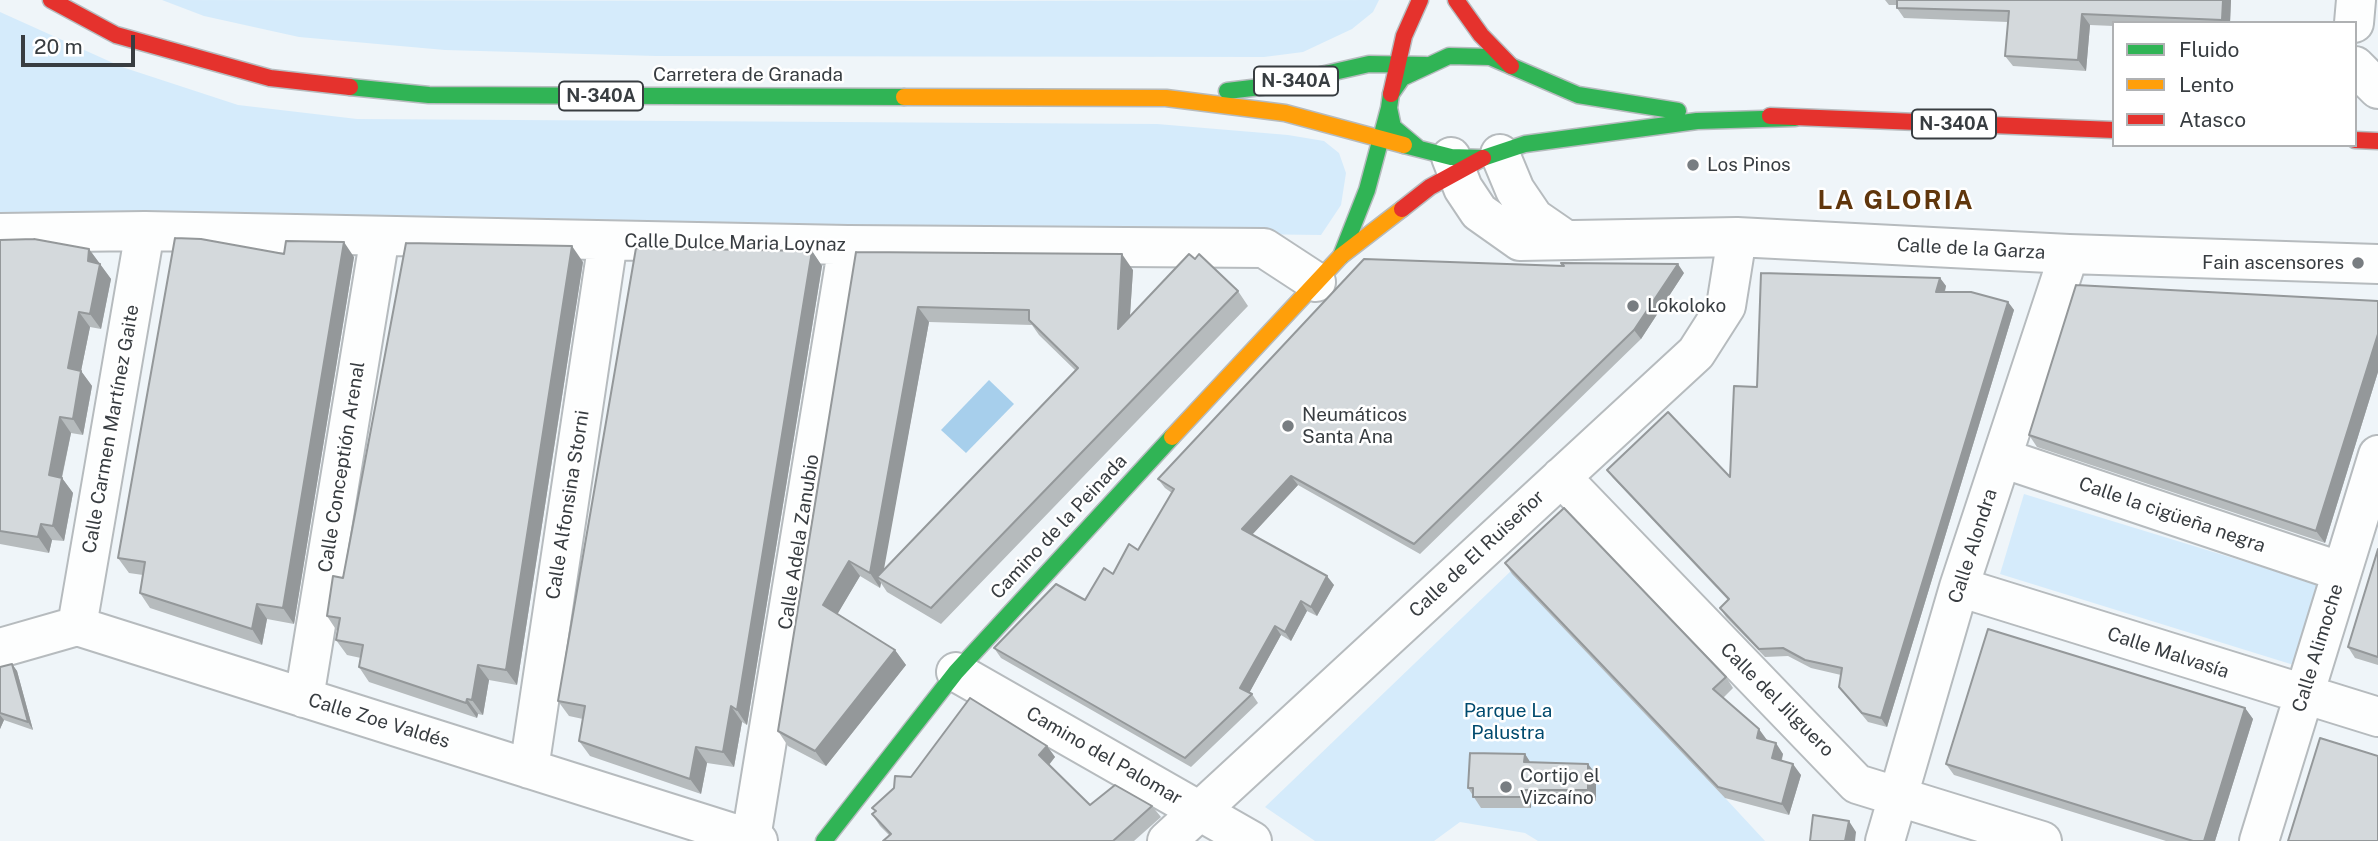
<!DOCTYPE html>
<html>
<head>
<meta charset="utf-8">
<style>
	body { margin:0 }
	#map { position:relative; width:2378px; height:841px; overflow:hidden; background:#eff5f9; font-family:"Public Sans",sans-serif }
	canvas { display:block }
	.legend { position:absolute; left:2112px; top:21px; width:245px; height:126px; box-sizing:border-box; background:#fff; border:2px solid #afb1b3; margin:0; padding:9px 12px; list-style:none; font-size:21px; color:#383d41 }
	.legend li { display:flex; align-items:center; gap:14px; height:35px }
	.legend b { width:35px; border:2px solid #afb1b3 }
	.scale { position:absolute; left:21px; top:35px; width:114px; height:32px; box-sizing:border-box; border:4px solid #383d41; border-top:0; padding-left:9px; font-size:21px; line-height:24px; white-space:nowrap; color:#383d41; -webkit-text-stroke:5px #fff; paint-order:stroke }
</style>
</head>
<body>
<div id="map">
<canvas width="2378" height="841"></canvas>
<ul class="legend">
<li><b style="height:9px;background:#30b455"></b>Fluido</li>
<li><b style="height:9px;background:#ff9f0a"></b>Lento</li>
<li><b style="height:9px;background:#e5322d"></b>Atasco</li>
</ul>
<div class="scale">20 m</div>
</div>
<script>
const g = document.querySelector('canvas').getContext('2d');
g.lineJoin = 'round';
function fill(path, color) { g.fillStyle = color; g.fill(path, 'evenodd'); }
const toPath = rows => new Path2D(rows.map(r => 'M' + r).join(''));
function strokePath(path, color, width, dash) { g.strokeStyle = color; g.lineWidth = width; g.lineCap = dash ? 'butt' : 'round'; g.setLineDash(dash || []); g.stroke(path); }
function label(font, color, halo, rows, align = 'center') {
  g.font = font + ' "Public Sans",sans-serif'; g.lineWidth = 5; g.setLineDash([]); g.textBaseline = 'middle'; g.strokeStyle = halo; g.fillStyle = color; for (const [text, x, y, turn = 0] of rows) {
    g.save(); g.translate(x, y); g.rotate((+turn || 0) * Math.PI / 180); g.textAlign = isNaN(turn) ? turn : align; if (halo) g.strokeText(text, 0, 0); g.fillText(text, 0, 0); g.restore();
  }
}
fill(toPath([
	[162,0,935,1,1379,0,1373,12,1352,29,1303,52,1264,57,656,56,445,50,299,37,204,16],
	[0,12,122,67,238,105,357,119,1157,124,1288,135,1324,141,1339,153,1346,173,1341,205,1321,235,0,218],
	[2024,494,2321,585,2297,666,2000,574],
	[1513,569,1765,841,1538,841,1525,833,1460,822,1434,841,1315,841,1265,807]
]), '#d5ebfb');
fill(toPath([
	[989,380,1014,404,966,453,941,430]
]), '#a7cfec');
const street = toPath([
	[2354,23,2356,0],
	[2355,66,2378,89],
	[1500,154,1515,190,1534,218,1563,238],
	[1451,157,1463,188,1479,212,1520,241,1737,237,2069,254,2378,264],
	[0,233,145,231,848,245,1264,248,1316,282],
	[2002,458,2342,572],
	[1561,477,1857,784,2042,841],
	[1959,587,2378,717],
	[77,626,145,231],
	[0,648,77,626,758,841],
	[956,672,1252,841],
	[304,698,380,236],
	[529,769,608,241],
	[751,838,848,245],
	[1167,841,1696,353,1726,306,1737,237],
	[1885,841,1959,587,2069,254],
	[2259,841,2378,455]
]);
const fast = toPath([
	[350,87,429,95,904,97],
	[1227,91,1277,85,1369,64,1426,65],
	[1404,145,1451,157,1483,158,1525,144,1697,121,1795,118],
	[1418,148,1393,127,1389,108,1391,94,1402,78,1449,56,1490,57,1578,95,1678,111],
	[1341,256,1367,190,1389,108],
	[824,841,956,672,1172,437]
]);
const slow = toPath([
	[904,97,1166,98,1285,113,1404,145],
	[1172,437,1341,256,1402,209]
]);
const jam = toPath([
	[51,0,116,35,270,78,350,87],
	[1456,0,1481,35,1511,66],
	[1391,94,1404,36,1420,0],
	[1770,116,2114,130],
	[2355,140,2378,141],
	[1402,209,1430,187,1483,158]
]);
strokePath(street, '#b6bbbe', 42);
strokePath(fast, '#b6bbbe', 19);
strokePath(slow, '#b6bbbe', 19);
strokePath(jam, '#b6bbbe', 19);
strokePath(street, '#fdfefe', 38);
strokePath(fast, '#30b455', 16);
strokePath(slow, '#ff9f0a', 16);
strokePath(jam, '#e5322d', 16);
fill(toPath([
	[1885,0,2231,0,2230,23,2114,23,2114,26,2090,25,2086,71,2013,66,2005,56,2008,22,1904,18,1897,8,1897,5,1889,5],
	[0,240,89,249,111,279,101,329,90,327,81,371,92,386,83,435,71,433,62,478,73,493,64,541,52,540,49,553,0,544],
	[812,251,822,266,747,725,742,722,734,767,707,763,701,794,590,756,579,741,583,719,569,716,558,701],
	[856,252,1133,270,1130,316,1238,291,1248,306,941,624,887,592,881,583,880,588,860,576,837,614,895,650,906,665,826,766,788,746,778,731],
	[929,322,1032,325,1039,335,1076,371,883,570],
	[284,254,354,257,294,624,267,619,262,645,150,608,140,593,143,575,129,573,118,558],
	[583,262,517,685,489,680,483,715,478,714,477,718,369,682,359,667,361,658,347,655,336,640,337,631,327,616,343,578],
	[1684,273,1641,339,1420,554,1298,485,1252,535,1334,585,1317,616,1307,611,1291,641,1281,635,1249,693,1252,694,1258,703,1191,767,1001,658,994,648,1085,600,1138,550,1172,493,1165,488,1158,479],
	[1940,278,1946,286,1945,292,2008,302,2014,310,1887,727,1868,722,1839,687,1841,675,1811,668,1788,656,1765,657,1726,617,1720,608,1728,600,1613,478,1607,470,1730,477,1757,387],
	[2378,301,2378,372,2325,543,2037,447,2029,435],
	[2378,549,2378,665,2355,658,2348,647],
	[1505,563,1726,677,1733,688,1723,698,1767,740,1783,754,1782,760,1801,775,1789,815,1725,798,1512,574],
	[12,664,17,671,33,730,4,720,0,729,0,667],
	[2245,708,2253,719,2215,841,2166,841,1954,775,1946,764],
	[1047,746,1055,757,1049,765,1090,805,1152,806,1161,817,1134,841,883,841,889,835,880,826,872,814,911,777],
	[1525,754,1530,762,1596,774,1596,801,1531,801,1531,808,1481,808,1468,788]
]), '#b6bbbd');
fill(toPath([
	[2223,0,2231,0,2230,23,2223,23,2222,20],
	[2082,14,2090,25,2086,71,2078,60],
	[344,242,354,257,294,624,283,608],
	[572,246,583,262,517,685,506,670],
	[89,249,111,279,101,329,90,314,88,261],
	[812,251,822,266,747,725,737,710],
	[1122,254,1133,270,1128,344,1118,329],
	[1678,264,1684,273,1641,339,1634,330],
	[1940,278,1946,286,1942,300,1936,292],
	[2008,302,2014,310,1887,727,1881,718],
	[918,307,929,322,882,580,877,577,881,583,880,588,870,573],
	[79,312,90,327,81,371,92,386,83,435,73,419,68,368],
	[2378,334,2378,372,2325,543,2316,531],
	[60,417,71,433,59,490,49,475],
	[1291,476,1298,485,1249,538,1242,529],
	[62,478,73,493,64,541,53,526],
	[41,524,52,540,49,553,38,537],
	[849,561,860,576,834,620,823,605],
	[1327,576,1334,585,1317,616,1311,607],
	[1301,601,1307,611,1291,641,1285,632],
	[257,604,267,619,262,645,252,629],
	[1275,626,1281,635,1247,697,1240,688],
	[895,650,906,665,826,766,815,751],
	[12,664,17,671,33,730,28,722],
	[478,665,489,680,483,715,472,700],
	[467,699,478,714,477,718,466,703],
	[731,706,742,722,734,767,723,752],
	[2245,708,2253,719,2215,841,2204,841],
	[0,715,4,720,0,729],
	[1759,729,1767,740,1757,738],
	[1776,743,1783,754,1779,768,1772,758],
	[1047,746,1055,757,1047,767,1039,755],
	[696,747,707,763,701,794,690,779],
	[1525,754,1532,765,1524,762],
	[1588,764,1596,774,1596,801,1588,790],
	[1793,764,1801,775,1789,815,1782,804],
	[1523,790,1531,801,1531,808,1523,797],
	[1849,821,1856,832,1855,841,1845,841]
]), '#94989a');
const building = toPath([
	[1897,0,2223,0,2222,20,2082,14,2078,60,2005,56,2009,11,1897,8,1897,0],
	[175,238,201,239,284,254,286,241,344,242,283,608,257,604,252,629,140,593,145,562,118,558,175,238],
	[34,239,89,249,88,261,100,264,90,314,79,312,68,368,81,371,73,419,60,417,49,475,62,478,53,526,41,524,38,537,0,531,0,240,34,239],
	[406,243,572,246,506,670,478,665,472,700,467,699,466,703,359,667,363,645,336,640,340,618,327,616,333,576,343,578,406,243],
	[636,248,812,251,737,710,731,706,723,752,696,747,690,779,579,741,585,706,558,701,636,248],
	[856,252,1122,254,1118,329,1189,254,1195,259,1199,254,1238,291,931,608,877,577,1078,368,1029,320,1029,310,918,307,870,573,849,561,823,605,895,650,815,751,778,731,856,252],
	[1364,259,1564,266,1561,263,1678,264,1634,330,1414,544,1291,476,1242,529,1327,576,1311,607,1301,601,1285,632,1275,626,1240,688,1252,694,1185,758,994,648,1056,584,1085,600,1104,568,1113,574,1129,544,1138,550,1174,489,1158,479,1364,259],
	[1761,273,1940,278,1936,292,1971,292,2008,302,1881,718,1862,713,1839,687,1842,668,1805,660,1783,648,1759,649,1720,608,1729,599,1607,470,1668,412,1730,477,1734,386,1757,387,1761,273],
	[2076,285,2378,301,2378,334,2316,531,2029,435,2076,285],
	[1564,508,1726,677,1713,689,1759,729,1757,738,1776,743,1772,758,1793,764,1782,804,1718,787,1505,563,1564,508],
	[2378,549,2378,657,2348,647,2378,549],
	[1988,629,2245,708,2204,841,2193,841,1946,764,1988,629],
	[12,664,28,722,0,713,0,667,12,664],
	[970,698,1047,746,1039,755,1090,805,1115,785,1152,806,1113,841,883,841,891,834,872,814,876,811,872,808,894,788,895,776,911,777,970,698],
	[2320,738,2378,756,2378,841,2288,841,2320,738],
	[1470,753,1525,754,1524,762,1588,764,1588,790,1523,790,1523,797,1473,797,1473,788,1468,788,1470,753],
	[1813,815,1849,821,1845,841,1810,841,1813,815]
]);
fill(building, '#d4d9dc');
strokePath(building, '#94989a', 2);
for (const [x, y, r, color] of [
	[1693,165,7,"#787d81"],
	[2358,263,7,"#787d81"],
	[1633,306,7,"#787d81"],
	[1288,426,7,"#787d81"],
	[1506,787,7,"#787d81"]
]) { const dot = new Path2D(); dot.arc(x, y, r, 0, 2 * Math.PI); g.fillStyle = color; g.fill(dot); strokePath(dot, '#fff', 2.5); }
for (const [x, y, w] of [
	[1296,81,84],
	[601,96,84],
	[1954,124,84]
]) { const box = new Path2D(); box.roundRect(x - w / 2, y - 14.5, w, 29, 5); g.fillStyle = '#fff'; g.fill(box); strokePath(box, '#383d41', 2); }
label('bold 18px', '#383d41', null, [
	["N-340A",1296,81],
	["N-340A",601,96],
	["N-340A",1954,124]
]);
label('19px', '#383d41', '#fff', [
	["Carretera de Granada",748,75],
	["Calle Dulce Maria Loynaz",735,243,1],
	["Calle de la Garza",1971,249,3],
	["Calle Carmen Martínez Gaite",111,429,-80],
	["Calle Conceptión Arenal",342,467,-81],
	["Calle Alfonsina Storni",568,505,-81],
	["Calle la cigüeña negra",2172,515,19],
	["Camino de la Peinada",1059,527,-47],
	["Calle Adela Zanubio",799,542,-81],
	["Calle Alondra",1973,546,-72],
	["Calle de El Ruiseñor",1477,554,-43],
	["Calle Alimoche",2318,648,-73],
	["Calle Malvasía",2168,653,18],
	["Calle del Jilguero",1777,700,45],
	["Calle Zoe Valdés",379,721,17],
	["Camino del Palomar",1104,756,30]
]);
label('19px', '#383d41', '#fff', [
	["Los Pinos",1707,165],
	["Fain ascensores",2344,263,"right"],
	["Lokoloko",1647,306],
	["Neumáticos",1302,415],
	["Santa Ana",1302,437],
	["Cortijo el",1520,776],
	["Vizcaíno",1520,798]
], 'left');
label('19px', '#004a6e', '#fff', [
	["Parque La",1508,711],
	["Palustra",1508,733]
]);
g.letterSpacing = '2px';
label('bold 26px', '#60360c', '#fff', [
	["LA GLORIA",1896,201]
]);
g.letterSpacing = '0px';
</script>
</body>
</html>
